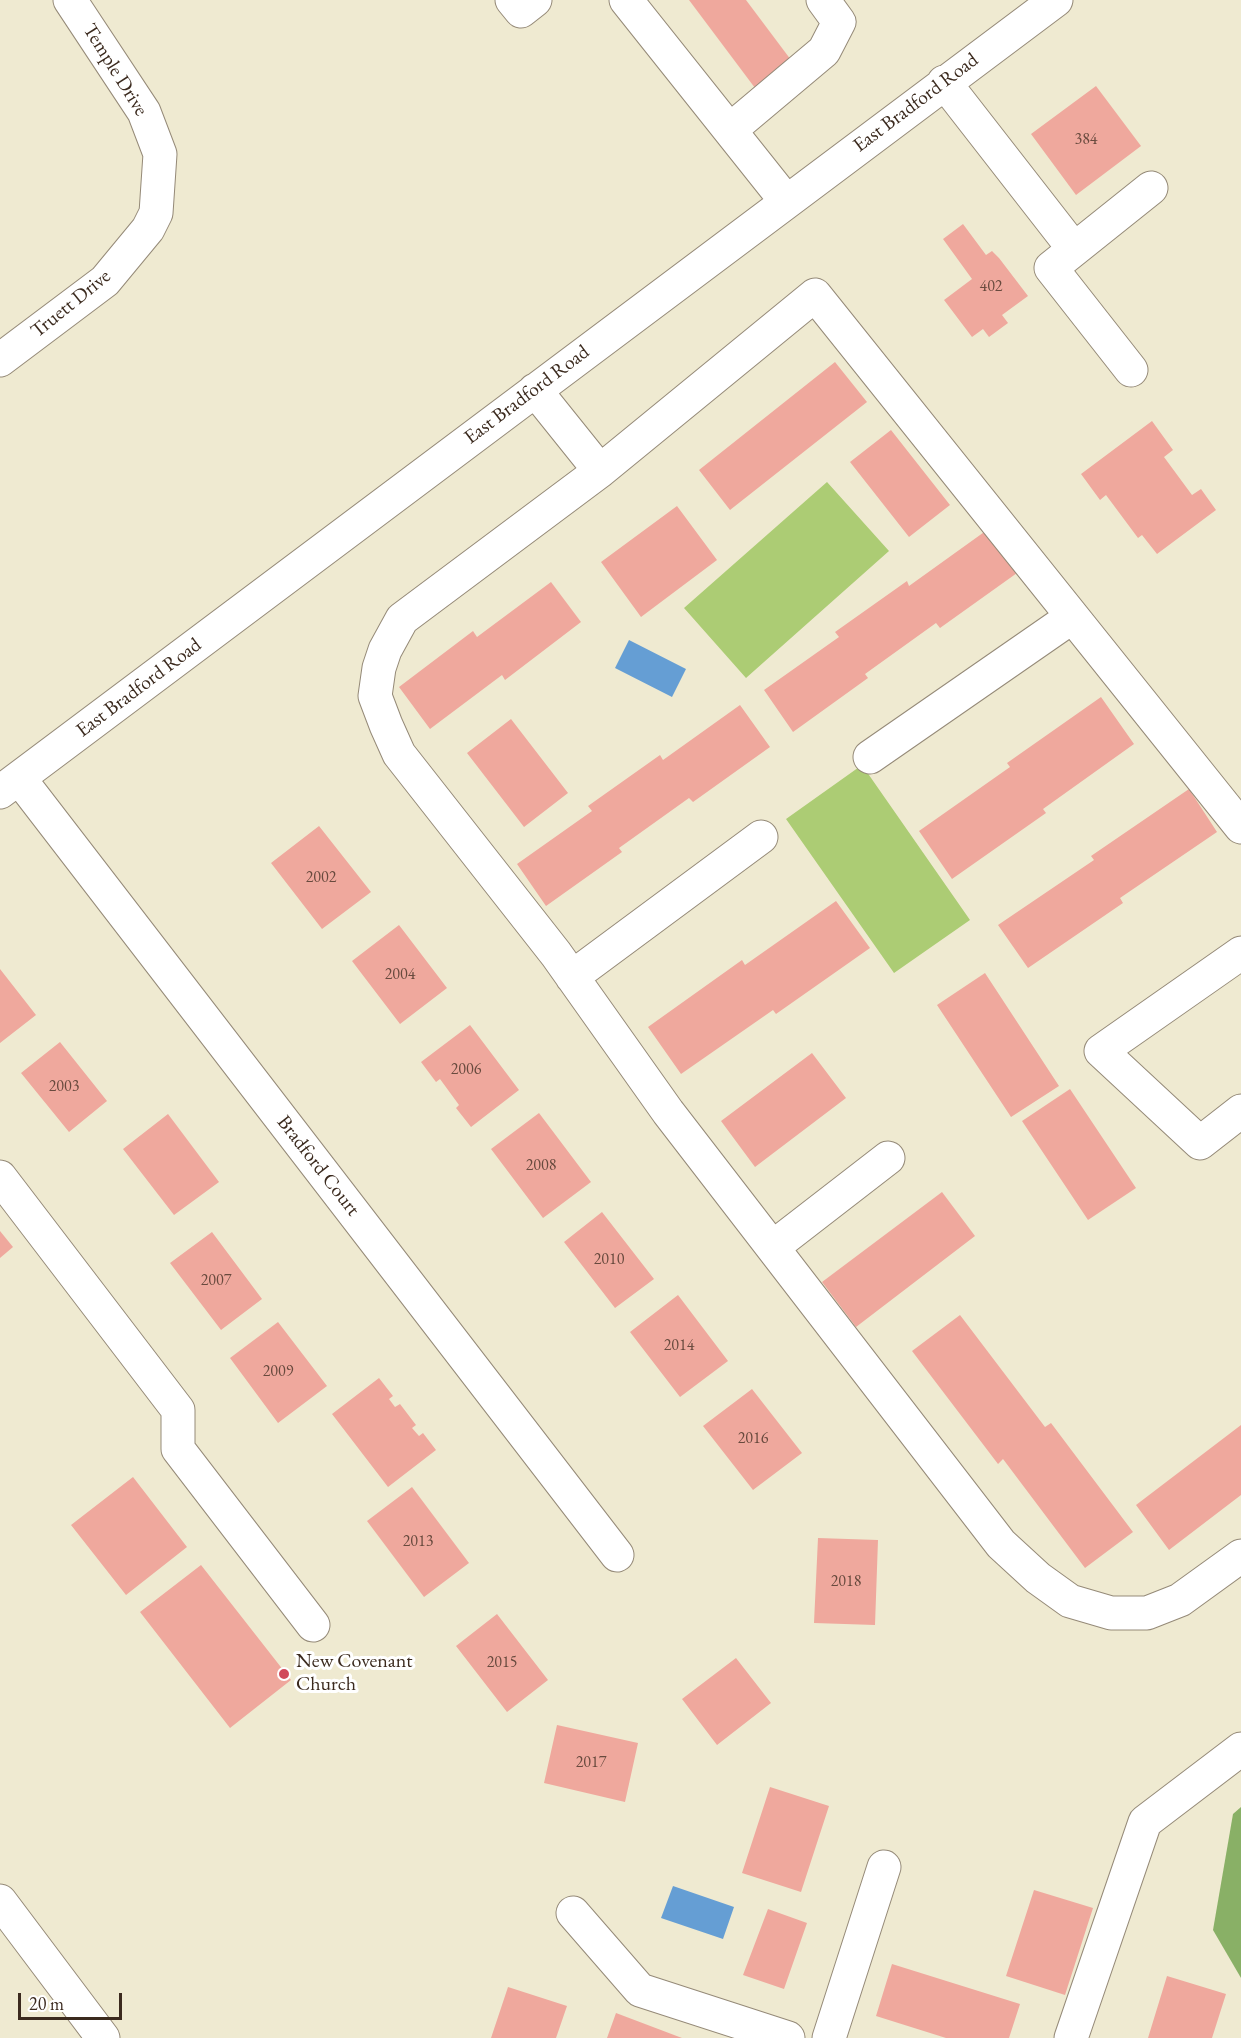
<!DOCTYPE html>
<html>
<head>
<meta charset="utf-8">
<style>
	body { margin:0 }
	#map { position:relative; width:1241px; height:2038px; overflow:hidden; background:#efead1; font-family:"EB Garamond",serif }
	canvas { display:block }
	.scale { position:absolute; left:18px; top:1993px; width:104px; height:27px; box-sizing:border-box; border:3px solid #3b2a1e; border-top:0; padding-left:8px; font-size:18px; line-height:21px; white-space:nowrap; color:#3b2a1e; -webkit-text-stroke:4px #fff; paint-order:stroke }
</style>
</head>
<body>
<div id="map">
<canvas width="1241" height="2038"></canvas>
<div class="scale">20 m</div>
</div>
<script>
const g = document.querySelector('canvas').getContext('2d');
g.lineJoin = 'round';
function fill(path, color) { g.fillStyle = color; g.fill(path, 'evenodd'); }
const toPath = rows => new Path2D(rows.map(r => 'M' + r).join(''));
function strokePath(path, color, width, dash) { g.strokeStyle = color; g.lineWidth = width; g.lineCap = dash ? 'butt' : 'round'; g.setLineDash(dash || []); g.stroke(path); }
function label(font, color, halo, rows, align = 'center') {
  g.font = font + ' "EB Garamond",serif'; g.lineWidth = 6; g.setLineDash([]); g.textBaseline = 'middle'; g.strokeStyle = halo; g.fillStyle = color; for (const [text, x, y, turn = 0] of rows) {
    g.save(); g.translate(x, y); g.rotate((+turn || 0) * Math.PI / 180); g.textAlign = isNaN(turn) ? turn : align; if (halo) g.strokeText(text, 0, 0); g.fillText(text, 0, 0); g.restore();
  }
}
fill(toPath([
	[827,482,889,551,746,678,684,608],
	[862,765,970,920,894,973,786,819]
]), '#accc74');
fill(toPath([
	[1241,1807,1241,1978,1213,1930,1233,1814]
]), '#89b066');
fill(toPath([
	[629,640,686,669,672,697,615,668],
	[673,1886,734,1907,723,1939,661,1918]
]), '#659ed4');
fill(toPath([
	[689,0,746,0,791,60,755,88],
	[1096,86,1141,146,1076,195,1031,134],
	[963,224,986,255,992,251,999,258,1028,296,1002,315,1008,323,989,337,983,329,972,337,944,300,972,279,943,239],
	[835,362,867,402,730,510,699,470],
	[1152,421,1173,450,1164,457,1192,495,1201,489,1216,510,1157,554,1142,535,1138,538,1106,495,1100,500,1081,474],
	[891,430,950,505,909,537,850,462],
	[677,506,717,560,641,617,601,562],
	[987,530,1017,573,940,628,936,623,865,674,868,678,793,732,764,690,839,637,835,632,907,581,909,586],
	[551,582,581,622,505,680,502,675,430,729,399,687,473,631,477,637],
	[1101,697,1134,744,1043,809,1046,813,952,879,919,831,1010,767,1007,763],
	[740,705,770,747,693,802,689,798,619,848,622,852,546,906,517,864,592,811,588,806,660,755,663,760],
	[511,719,568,793,524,827,467,753],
	[1189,789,1217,832,1120,898,1123,903,1028,968,998,925,1094,860,1091,856],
	[319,826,371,892,322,929,271,863],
	[836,901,870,948,776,1014,773,1010,681,1074,648,1027,742,960,745,965],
	[399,925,447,988,400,1024,352,961],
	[0,969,36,1015,0,1043],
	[985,973,1059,1086,1011,1117,937,1005],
	[470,1025,519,1090,471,1127,456,1108,459,1105,440,1079,436,1082,421,1062],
	[60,1042,107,1101,69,1132,21,1073],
	[812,1053,846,1098,755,1167,721,1121],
	[1070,1089,1136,1188,1088,1220,1022,1121],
	[539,1113,591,1182,543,1218,491,1149],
	[168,1114,219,1182,174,1215,123,1149],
	[942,1192,975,1236,856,1327,822,1282],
	[602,1212,654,1279,615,1308,564,1242],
	[0,1231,13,1247,0,1258],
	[212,1232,262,1299,221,1330,170,1263],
	[678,1295,728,1361,680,1397,630,1332],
	[960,1315,1045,1427,1051,1423,1133,1532,1085,1568,1003,1459,998,1464,912,1351],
	[278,1322,327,1386,278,1423,230,1358],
	[379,1378,393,1396,389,1399,395,1407,400,1404,416,1425,412,1428,419,1436,423,1433,436,1450,388,1487,332,1414],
	[752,1389,802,1453,753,1490,703,1426],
	[1241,1425,1241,1495,1169,1550,1136,1505],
	[133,1477,187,1547,126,1595,71,1525],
	[412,1487,469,1563,424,1597,367,1521],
	[818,1538,878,1540,875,1625,814,1623],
	[201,1565,291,1680,230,1728,140,1612],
	[497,1614,548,1680,507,1712,456,1646],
	[736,1658,771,1703,717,1745,682,1699],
	[557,1725,638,1743,625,1802,544,1783],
	[770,1787,829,1806,801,1892,742,1873],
	[1034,1890,1093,1908,1065,1995,1006,1976],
	[768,1909,807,1923,784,1989,743,1975],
	[892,1964,1020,2004,1009,2038,946,2038,876,2016],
	[1167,1976,1226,1994,1212,2038,1148,2038],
	[508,1987,567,2006,556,2038,491,2038],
	[616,2013,682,2038,607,2038]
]), '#efa89d');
const minor = toPath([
	[512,0,521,11,535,0],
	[626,0,786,201],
	[944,82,1074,249],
	[730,130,824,51,839,22,823,0],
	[0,360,105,281,148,229,156,213,160,154,144,112,70,0],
	[1131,370,1051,268,1151,188],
	[535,390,600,471],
	[870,757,1072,617],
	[19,778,617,1555],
	[0,792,1056,0],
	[1241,827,815,295,600,471,402,619,385,650,379,668,375,696,386,725,399,754,556,954,668,1112,1001,1544,1038,1578,1070,1601,1111,1613,1147,1613,1180,1600,1241,1556],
	[1241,953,1101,1051,1200,1143,1241,1111],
	[572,977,761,837],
	[0,1177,178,1410,178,1449,313,1625],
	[773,1247,888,1158],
	[0,1901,103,2038],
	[573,1913,640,1990,788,2038],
	[829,2038,884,1867],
	[1071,2038,1145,1822,1241,1749]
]);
strokePath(minor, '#958a78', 35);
strokePath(minor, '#fff', 33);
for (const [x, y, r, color] of [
	[284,1674,6,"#d1495b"]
]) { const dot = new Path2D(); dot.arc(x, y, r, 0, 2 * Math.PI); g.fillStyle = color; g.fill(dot); strokePath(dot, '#fff', 2); }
label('16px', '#684a3e', null, [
	["384",1086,140],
	["402",991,287],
	["2002",321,878],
	["2004",400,975],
	["2006",466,1070],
	["2003",64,1087],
	["2008",541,1166],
	["2010",609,1260],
	["2007",216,1281],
	["2014",679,1346],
	["2009",278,1372],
	["2016",753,1439],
	["2013",418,1542],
	["2018",846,1582],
	["2015",502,1663],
	["2017",591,1763]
]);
label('20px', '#3b2a1e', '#fff', [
	["Temple Drive",115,70,58],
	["East Bradford Road",916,103,-37],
	["Truett Drive",71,304,-39],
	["East Bradford Road",527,395,-37],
	["East Bradford Road",139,688,-37],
	["Bradford Court",318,1166,52]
]);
label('20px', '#3b2a1e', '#fff', [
	["New Covenant",296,1662],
	["Church",296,1685]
], 'left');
</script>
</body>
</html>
